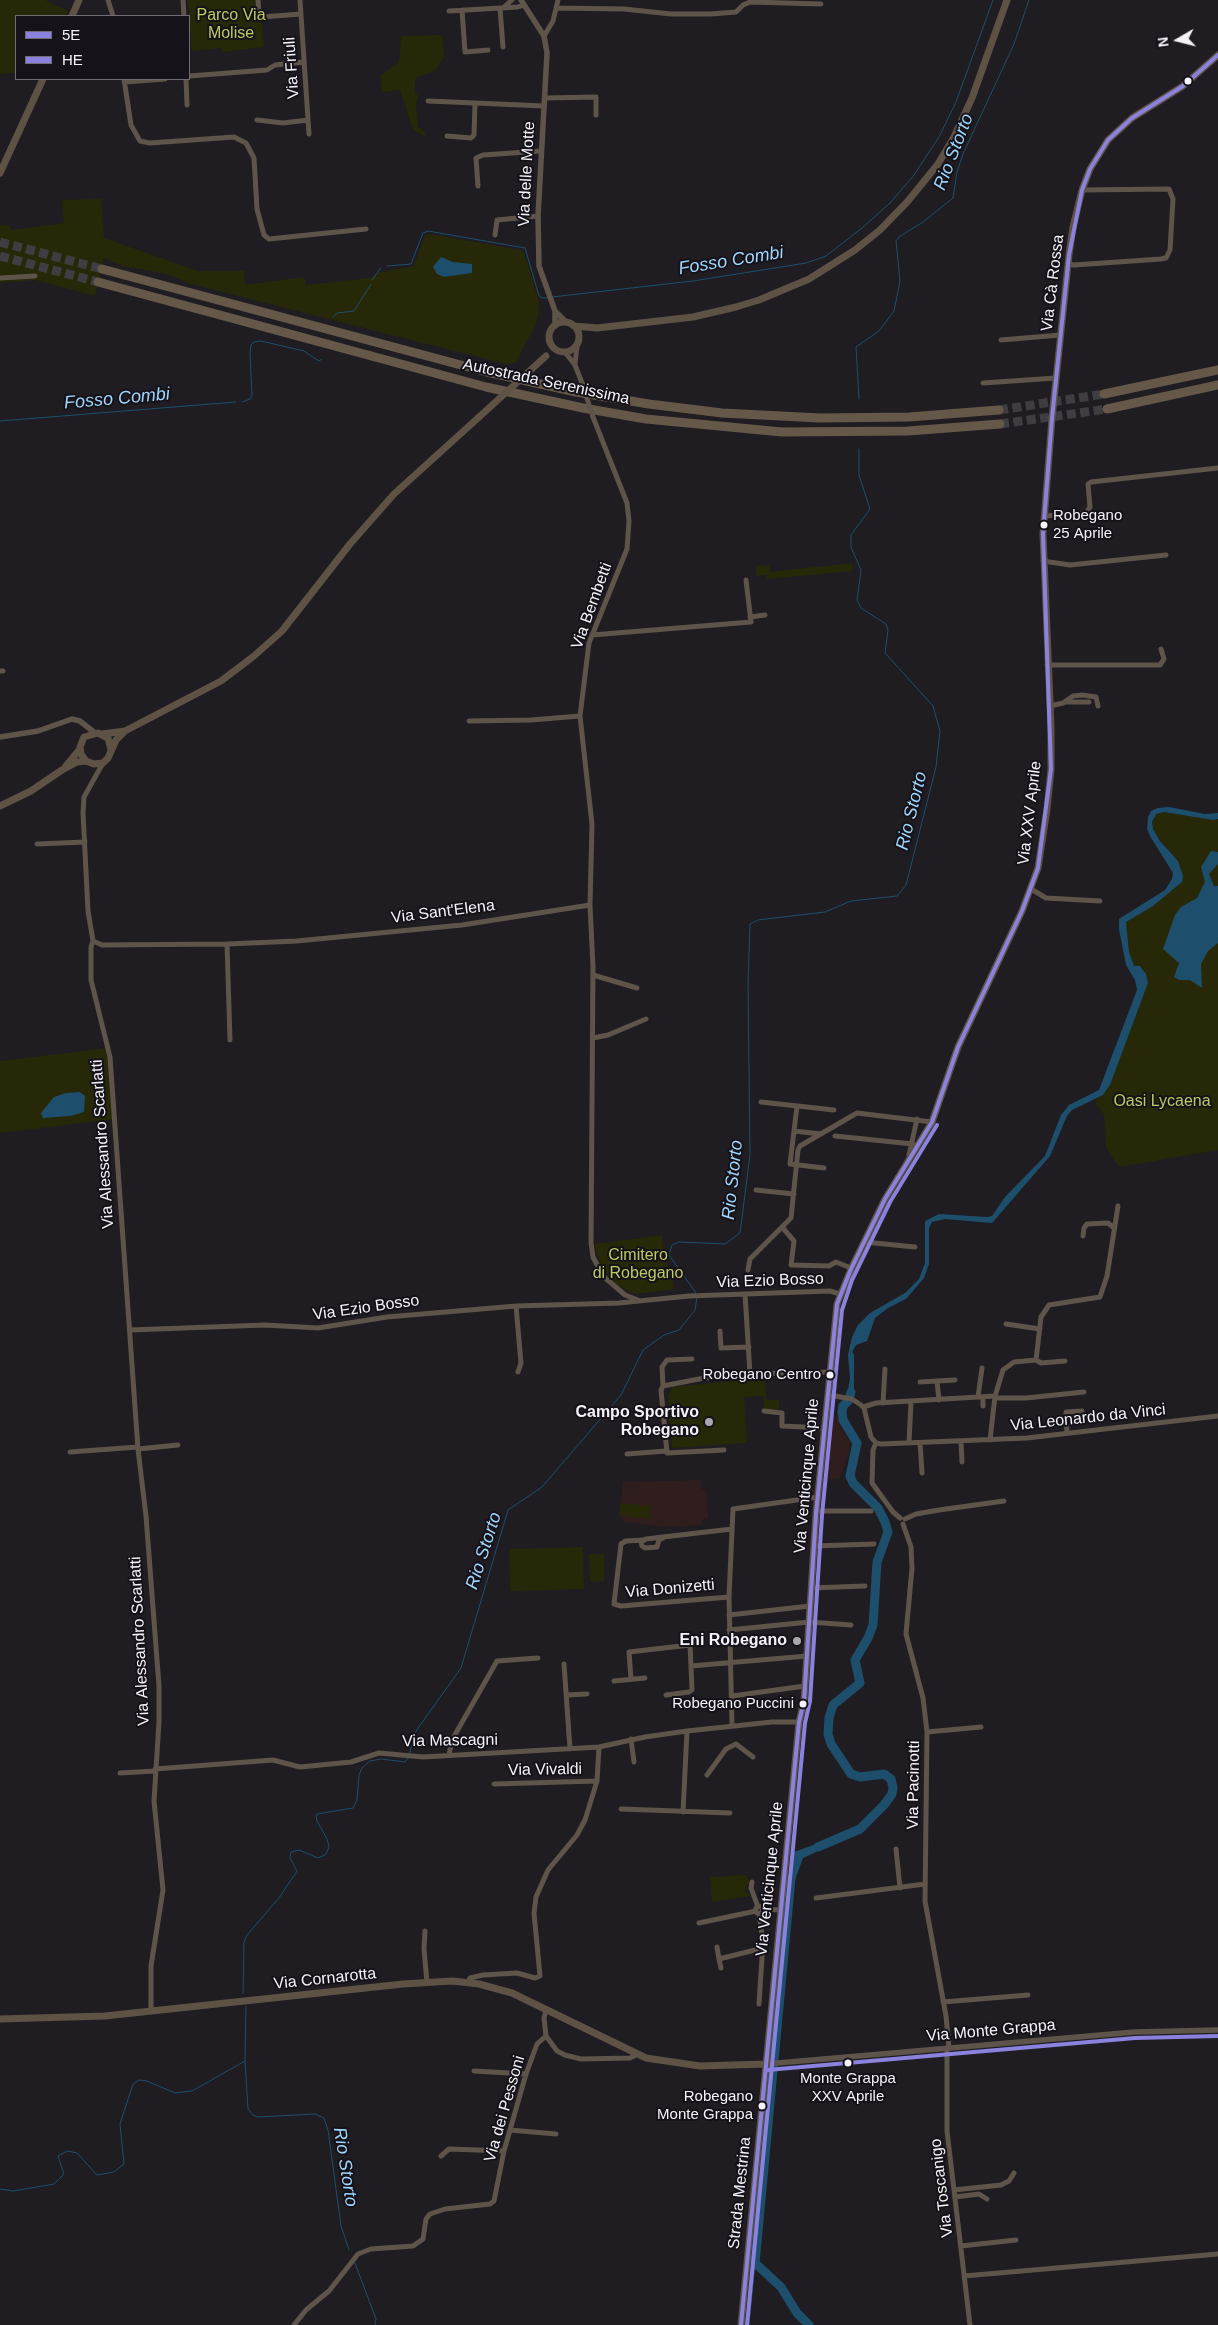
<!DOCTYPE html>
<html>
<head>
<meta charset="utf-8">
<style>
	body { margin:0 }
	#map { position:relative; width:1218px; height:2325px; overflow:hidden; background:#1f1d22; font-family:Arial,sans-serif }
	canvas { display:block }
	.legend { position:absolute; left:15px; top:15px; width:175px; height:65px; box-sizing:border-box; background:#15121a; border:1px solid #6f6c73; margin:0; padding:6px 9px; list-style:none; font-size:15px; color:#f5f3f9 }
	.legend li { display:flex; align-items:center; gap:10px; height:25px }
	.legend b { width:25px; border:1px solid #6f6c73 }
	.north { position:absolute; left:1153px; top:15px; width:50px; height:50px; -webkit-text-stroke:4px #15121a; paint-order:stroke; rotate:262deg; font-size:14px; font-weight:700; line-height:20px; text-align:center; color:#f5f3f9 }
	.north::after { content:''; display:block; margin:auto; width:18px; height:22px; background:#f5f3f9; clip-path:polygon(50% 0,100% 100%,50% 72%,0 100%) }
</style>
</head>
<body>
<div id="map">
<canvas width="1218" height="2325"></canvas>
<ul class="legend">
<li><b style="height:6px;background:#8b82de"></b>5E</li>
<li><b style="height:6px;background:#8b82de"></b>HE</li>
</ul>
<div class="north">N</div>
</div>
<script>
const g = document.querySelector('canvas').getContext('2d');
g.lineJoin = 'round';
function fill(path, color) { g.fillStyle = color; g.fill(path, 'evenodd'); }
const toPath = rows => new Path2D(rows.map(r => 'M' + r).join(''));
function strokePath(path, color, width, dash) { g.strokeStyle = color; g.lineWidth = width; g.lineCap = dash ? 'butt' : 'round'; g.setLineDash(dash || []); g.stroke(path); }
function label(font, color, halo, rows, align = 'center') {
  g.font = font + ' Arial,sans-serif'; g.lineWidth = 4; g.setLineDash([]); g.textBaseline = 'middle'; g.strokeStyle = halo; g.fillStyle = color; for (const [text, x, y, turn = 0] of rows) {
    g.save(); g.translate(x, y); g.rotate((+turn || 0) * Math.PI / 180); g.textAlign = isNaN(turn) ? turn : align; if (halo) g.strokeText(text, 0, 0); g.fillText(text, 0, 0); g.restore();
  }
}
fill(toPath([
	[832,1415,837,1415,839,1425,849,1441,849,1453,839,1479,826,1480],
	[701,1480,702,1490,706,1490,708,1518,701,1520,702,1525,669,1527,625,1522,619,1515,623,1482]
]), '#2f1e1d');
fill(toPath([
	[0,0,45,0,68,11,66,16,16,16,16,73,0,74],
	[188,0,255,0,257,20,262,21,264,47,223,52,222,48,192,51],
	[442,35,444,57,435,71,415,78,415,93,418,95,416,104,418,127,424,131,426,137,413,130,400,90,382,92,380,76,399,62,401,36],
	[101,199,104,238,198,271,244,271,245,285,304,277,306,285,371,278,376,273,414,266,424,238,428,234,521,250,524,253,538,298,539,311,536,325,515,363,506,364,191,284,167,274,123,266,104,258,95,296,35,280,0,283,0,226,9,225,12,230,64,223,62,200],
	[852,563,853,571,767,579,767,575,756,576,756,566,769,565,770,572],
	[1164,812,1213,820,1218,819,1218,1150,1119,1167,1106,1148,1104,1115,1094,1101,1103,1095,1110,1085,1148,983,1146,974,1141,966,1134,966,1129,952,1126,922,1153,906,1182,882,1178,861,1161,841,1153,829,1152,822,1156,814],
	[108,1048,114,1119,0,1133,0,1061],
	[662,1235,665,1259,673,1278,674,1289,637,1294,629,1292,614,1282,608,1275,600,1263,595,1247,595,1244],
	[765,1378,766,1400,779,1400,779,1409,764,1409,763,1396,744,1397,747,1443,672,1448,668,1395,673,1387],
	[621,1503,650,1506,649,1519,619,1515],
	[583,1547,584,1589,510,1591,509,1549],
	[589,1554,604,1554,604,1581,590,1582],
	[746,1875,750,1883,746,1886,745,1891,751,1896,712,1902,710,1877]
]), '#272807');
fill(toPath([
	[441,257,453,262,472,264,472,273,444,277,437,274,433,267],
	[1169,807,1205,814,1218,813,1218,819,1213,820,1164,812,1156,814,1152,822,1153,829,1160,841,1178,861,1183,876,1182,882,1153,906,1126,922,1129,952,1134,966,1140,966,1146,974,1148,983,1110,1085,1103,1095,1072,1110,1067,1116,1050,1156,992,1223,945,1219,932,1222,929,1228,929,1264,924,1278,906,1299,888,1308,875,1318,867,1341,856,1345,852,1352,854,1355,854,1396,847,1396,850,1378,848,1355,852,1337,858,1325,870,1313,905,1293,919,1279,925,1263,925,1221,939,1214,987,1217,992,1216,1005,1197,1045,1156,1061,1115,1069,1105,1099,1090,1137,990,1135,980,1126,965,1119,929,1119,919,1165,890,1172,879,1173,873,1150,836,1147,829,1148,817,1151,811,1158,808],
	[1211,851,1218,852,1218,864,1209,874,1214,886,1218,886,1218,943,1208,951,1201,964,1202,988,1190,980,1179,980,1174,977,1179,963,1163,949,1175,915,1181,907,1197,898,1205,882,1201,867],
	[80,1092,85,1096,84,1112,70,1116,43,1118,41,1113,54,1097,66,1093],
	[827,1840,829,1846,803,1858,792,1888,788,1888,791,1855,794,1852]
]), '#1d4f6d');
strokePath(toPath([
	[387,266,411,264,423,233,428,231,525,248,539,296,543,298,548,298],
	[372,280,381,268],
	[552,297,693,281,806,263,826,256,862,228,890,203,914,175,939,137,956,102,993,0],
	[333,317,337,313,354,311,371,284],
	[859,399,856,347,879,331,894,311,900,281,896,241,899,237,923,222,953,198,957,172,963,154,1014,44,1029,0],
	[242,402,250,399,252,395,250,353,251,345,254,342,261,341,274,344,304,351,319,361,322,359],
	[0,421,236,402],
	[696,1293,669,1255,672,1245,679,1242,725,1244,740,1233,750,1155,748,983,750,924,758,920,825,912,851,901,897,896,906,885,936,767,940,731,933,706,885,653,888,630,886,624,861,608,857,600,861,570,851,547,851,535,870,509,859,475,859,449],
	[409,1755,416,1731,461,1668,508,1510,542,1487,621,1395,643,1350,664,1335,679,1330,695,1310,697,1297],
	[243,1993,244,1942,247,1935,279,1898,297,1871,290,1858,291,1852,299,1850,318,1858,325,1855,327,1852,329,1847,327,1839,317,1821,316,1816,317,1814,353,1808,357,1800,359,1775,362,1768,370,1761,381,1759,405,1762,408,1758],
	[246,2007,245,2061,248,2109,253,2115,258,2117,315,2114,324,2118,328,2130,341,2226,349,2250],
	[0,2189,13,2191,54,2184,64,2174,58,2156,67,2151,77,2153,97,2175,114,2172,124,2164,120,2124,133,2084,139,2080,147,2081,175,2093,192,2091,245,2061],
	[355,2263,376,2319,375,2325],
	[749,2325,755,2263]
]), '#1d4f6d', 1);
strokePath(toPath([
	[818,1847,860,1829,884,1805,892,1794,893,1788,891,1779,884,1774,860,1777,851,1774,831,1744,828,1734,829,1718,833,1705,860,1683,855,1660,868,1638,873,1625,877,1562,888,1532,885,1522,878,1508,853,1483,850,1476,857,1443,843,1420,842,1412,843,1406,849,1400,851,1392],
	[791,1878,755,2263,781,2287,797,2313,809,2325]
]), '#1d4f6d', 9);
strokePath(toPath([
	[0,242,102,269],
	[0,256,98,282],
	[999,410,1104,394],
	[1000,424,1107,409]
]), '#3f3d42', 9, [9, 4.5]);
strokePath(toPath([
	[108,0,113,16],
	[183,0,184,16],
	[258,0,259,15,262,17,301,14],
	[300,0,309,134],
	[500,8,503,47],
	[503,8,512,0],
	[556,8,624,9,671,14,711,14,736,12,743,5,750,2,821,4],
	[462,10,465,52,488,50],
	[449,11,518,7,524,5],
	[544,36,553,21,558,0],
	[189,76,267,70,275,65,304,62],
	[124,79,131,125,140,141,150,143,234,137,246,143,254,158,257,209,264,235,269,239,366,229],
	[186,79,187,105],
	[125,82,165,79],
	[545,98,596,97,596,115],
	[428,101,544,106],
	[257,120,283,123,308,120],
	[447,136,471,138,474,135,475,103],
	[478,186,476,158,483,155,541,151],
	[495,235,497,220,538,216],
	[1068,264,1074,265,1161,259,1166,258,1170,250,1173,199,1169,189,1082,190],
	[0,278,35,276],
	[1001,340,1060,335],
	[565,352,575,365,582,383],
	[575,364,577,346],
	[983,383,1056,378],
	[593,417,627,503,629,521,627,549,589,643,580,716,592,824,590,905,593,967,591,1243,593,1257,603,1276,625,1295,638,1300],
	[1044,516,1086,513,1090,507,1088,484,1091,482,1218,468],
	[1043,561,1070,565,1166,555],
	[750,617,765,615],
	[592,635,751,622,746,580],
	[1047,665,1160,665,1164,659,1161,649],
	[0,671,3,671],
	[1066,702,1089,702],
	[1050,706,1063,703,1073,696,1082,695,1096,697,1098,706],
	[469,721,531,720,580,716],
	[103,763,84,797,83,813,88,911,93,941,91,947,91,980,110,1057,138,1449,146,1516,159,1686,159,1722,154,1801,163,1890,151,1966,151,2011],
	[37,844,85,842],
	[1031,889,1046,898,1100,901],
	[93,941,102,945,227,944,297,941,462,925,590,905],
	[227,944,230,1040],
	[593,975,637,988],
	[593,1038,608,1035,646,1019],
	[761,1102,834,1110],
	[794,1131,797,1106],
	[821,1134,794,1131,790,1164,824,1168],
	[835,1136,913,1144],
	[909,1155,917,1119],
	[756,1190,794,1194],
	[782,1227,794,1241,791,1265,829,1266,836,1262,851,1268],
	[1083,1236,1084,1228,1087,1224,1108,1223,1114,1228],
	[864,1242,915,1247],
	[748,1270,750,1259,791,1218,798,1150,800,1146,857,1113,932,1122],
	[745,1294,750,1374],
	[516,1306,521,1363,518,1372],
	[1006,1324,1040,1329],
	[130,1330,265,1325,318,1328,387,1317,516,1306,619,1303,689,1296,830,1291,840,1294],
	[720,1331,721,1348,749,1347],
	[1036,1360,1041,1363,1065,1361],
	[937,1381,939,1400],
	[920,1382,955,1380],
	[663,1386,662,1367,667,1360,692,1359],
	[829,1395,852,1399,861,1405,864,1408,871,1437,876,1443],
	[978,1397,982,1368],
	[995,1398,1026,1398,1084,1392],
	[883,1403,885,1369],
	[983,1406,983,1397],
	[863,1407,876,1403,995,1396],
	[764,1411,782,1413,782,1426,825,1428],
	[1067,1433,1066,1412,1082,1411],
	[990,1440,995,1396,1003,1370,1014,1362,1036,1360,1041,1317,1049,1305,1100,1297,1107,1276,1118,1206],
	[961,1441,962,1462],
	[876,1443,881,1444,1027,1438,1218,1416],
	[876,1443,873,1450,872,1483,893,1512,900,1518],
	[909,1443,911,1402],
	[920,1443,922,1473],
	[138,1449,178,1445],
	[724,1450,667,1453,661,1390,663,1386,704,1378,750,1374,830,1372],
	[70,1452,138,1447],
	[627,1454,666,1451],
	[816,1511,871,1511],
	[905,1519,916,1514,939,1510,1004,1501],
	[903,1524,911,1547,912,1568,906,1634,923,1698,927,1732,925,1901,946,2016,949,2048],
	[663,1538,659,1540,657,1547,645,1548,642,1546,641,1542,646,1539,732,1529],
	[643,1540,626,1541,621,1544,614,1604,621,1606,729,1597],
	[814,1546,874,1544],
	[811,1588,865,1586],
	[729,1615,810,1606],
	[729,1630,809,1622,851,1625],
	[564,1664,570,1749],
	[631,1679,629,1652,690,1645,691,1666,807,1656],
	[614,1681,645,1678],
	[567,1695,587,1694],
	[666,1695,689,1692,692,1690,691,1666],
	[732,1696,805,1686],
	[732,1726,729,1597,733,1509,818,1497],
	[927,1732,981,1727],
	[631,1739,634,1762],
	[449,1755,452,1740,497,1661,538,1658],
	[155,1769,273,1760,300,1767,351,1762,379,1753,423,1757,599,1747,645,1737,687,1731,772,1722,799,1722],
	[120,1773,155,1771],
	[707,1775,726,1749,736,1744,753,1757],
	[494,1784,597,1781],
	[621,1809,730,1813],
	[683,1812,687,1731],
	[896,1849,900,1888],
	[752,1882,751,1888,758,1907],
	[816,1898,925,1884],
	'755.5 1910a3.5 3.5 0 1 1 7 0a3.5 3.5 0 1 1-7 0Z',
	[763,1909,781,1910],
	[759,1914,763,1942,759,2004],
	[699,1923,756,1911],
	[425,1931,424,1949,427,1983],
	[717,1947,719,1959],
	[721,1968,719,1959,763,1948],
	[468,1982,470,1978,483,1975,517,1973,535,1978,540,1976,534,1913,536,1897,548,1870,577,1835,585,1820,597,1781,599,1747],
	[943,2002,1028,1995],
	[546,2036,557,2051,565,2055,581,2059,630,2058,638,2054],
	[947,2048,947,2131,970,2325],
	[474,2071,526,2074],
	[510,2130,556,2134],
	[441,2156,449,2149,504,2151],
	[954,2190,1001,2185,1009,2181,1014,2173],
	[955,2197,979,2194,987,2199],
	[961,2246,1016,2240],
	[964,2276,1218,2254],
	[294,2325,306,2310,329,2291,358,2254,371,2249,413,2246,423,2239,426,2219,430,2214,445,2209,490,2204,494,2201,504,2151,526,2074,537,2044,546,2036,544,2018,546,2010]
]), '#5e544a', 5);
strokePath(toPath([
	[521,0,544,36,547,53,538,216,539,266,555,311,567,323],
	[555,326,555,311],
	[0,737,38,731,72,719,80,721,95,733],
	[766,2064,1135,2032,1218,2030]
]), '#5e544a', 5.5);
strokePath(toPath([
	[72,16,79,0],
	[0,173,43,79],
	'549 337a15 15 0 1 1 30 0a15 15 0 1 1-30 0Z',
	[574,326,597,328,693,317,736,307,759,300,809,279,855,250,880,230,908,201,938,164,954,137,972,98,1007,0],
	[102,734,125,731],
	[111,750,108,738,98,733,84,737,80,747,81,754,86,761,94,764,103,763,108,758,116,740,125,731,221,681,254,656,282,631,350,544,394,494,478,418],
	[66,766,80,749],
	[0,806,31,791,62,770,77,762,86,761],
	[0,2019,105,2016,403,1984,452,1981,479,1984,512,1993,646,2058,700,2066,766,2064],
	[741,2325,799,1722,804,1701,816,1514,837,1304,851,1269,885,1199,932,1122,958,1047,1022,911,1038,868,1047,809,1051,769,1051,727,1043,534,1052,418,1069,255,1073,227,1082,190,1090,169,1108,140,1132,118,1183,86,1218,55]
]), '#5e5245', 7);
strokePath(toPath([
	[102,269,487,372,576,392,649,404,722,413,820,418,909,417,999,410],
	[98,282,486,387,583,408,646,419,782,432,908,431,1000,424],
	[1104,394,1218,370],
	[1107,409,1218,385]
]), '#665848', 9);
strokePath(toPath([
	[582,383,593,417]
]), '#5e544a', 5);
strokePath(toPath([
	[478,418,546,356]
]), '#5e5245', 7);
strokePath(toPath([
	[741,2325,799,1722,804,1701,816,1514,837,1304,851,1269,885,1199,932,1122,958,1047,1022,911,1038,868,1051,769,1043,534,1052,418,1069,255,1082,190,1090,169,1108,140,1132,118,1183,86,1218,55]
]), '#8b82de', 4);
strokePath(toPath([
	[767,2070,1135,2038,1218,2036],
	[747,2325,805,1723,810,1701,822,1515,842,1310,852,1280,890,1202,937,1125]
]), '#8b82de', 4);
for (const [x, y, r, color] of [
	[1188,81,4.5,"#f5f3f9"],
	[1044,525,4.5,"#f5f3f9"],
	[830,1375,4.5,"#f5f3f9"],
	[709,1422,5,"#aaa8ae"],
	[797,1641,5,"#aaa8ae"],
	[803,1704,4.5,"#f5f3f9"],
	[848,2063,4.5,"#f5f3f9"],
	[762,2106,4.5,"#f5f3f9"]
]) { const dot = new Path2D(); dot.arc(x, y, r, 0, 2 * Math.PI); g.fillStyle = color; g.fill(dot); strokePath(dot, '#15121a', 2); }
label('15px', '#f5f3f9', '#15121a', [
	["Robegano",1053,516,"left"],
	["25 Aprile",1053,534,"left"],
	["Robegano Centro",821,1375],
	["Robegano Puccini",794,1704],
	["Monte Grappa",848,2079,"center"],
	["XXV Aprile",848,2097,"center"],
	["Robegano",753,2097],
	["Monte Grappa",753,2115]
], 'right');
label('16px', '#c1c862', '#15121a', [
	["Parco Via",231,16],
	["Molise",231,34],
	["Oasi Lycaena",1162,1102],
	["Cimitero",638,1256],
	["di Robegano",638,1274]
]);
label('16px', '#f5f3f9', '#15121a', [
	["Via Friuli",292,68,-94],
	["Via delle Motte",527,174,-87],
	["Via Cà Rossa",1053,283,-83],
	["Autostrada Serenissima",546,382,12],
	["Via Bembetti",592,606,-70],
	["Via XXV Aprile",1030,813,-83],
	["Via Sant'Elena",443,912,-7],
	["Via Alessandro Scarlatti",103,1144,-94],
	["Via Ezio Bosso",770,1281,-2],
	["Via Ezio Bosso",366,1308,-8],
	["Via Leonardo da Vinci",1088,1418,-6],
	["Via Venticinque Aprile",807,1476,-85],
	["Via Donizetti",670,1589,-5],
	["Via Alessandro Scarlatti",140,1641,-93],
	["Via Mascagni",450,1741,-1],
	["Via Vivaldi",545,1770,-1],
	["Via Pacinotti",914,1785,-89],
	["Via Venticinque Aprile",770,1879,-84],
	["Via Cornarotta",325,1979,-6],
	["Via Monte Grappa",991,2031,-5],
	["Via dei Pessoni",505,2109,-74],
	["Via Toscanigo",942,2188,-97],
	["Strada Mestrina",740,2193,-84]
]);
label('bold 16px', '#f5f3f9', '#15121a', [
	["Campo Sportivo",699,1413],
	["Robegano",699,1431],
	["Eni Robegano",787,1641]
], 'right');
label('italic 18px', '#a0d6fb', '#15121a', [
	["Rio Storto",954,152,-69],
	["Fosso Combi",731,261,-9],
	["Fosso Combi",117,399,-5],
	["Rio Storto",912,811,-76],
	["Rio Storto",733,1180,-84],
	["Rio Storto",484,1551,-72],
	["Rio Storto",345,2167,81]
]);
</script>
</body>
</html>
